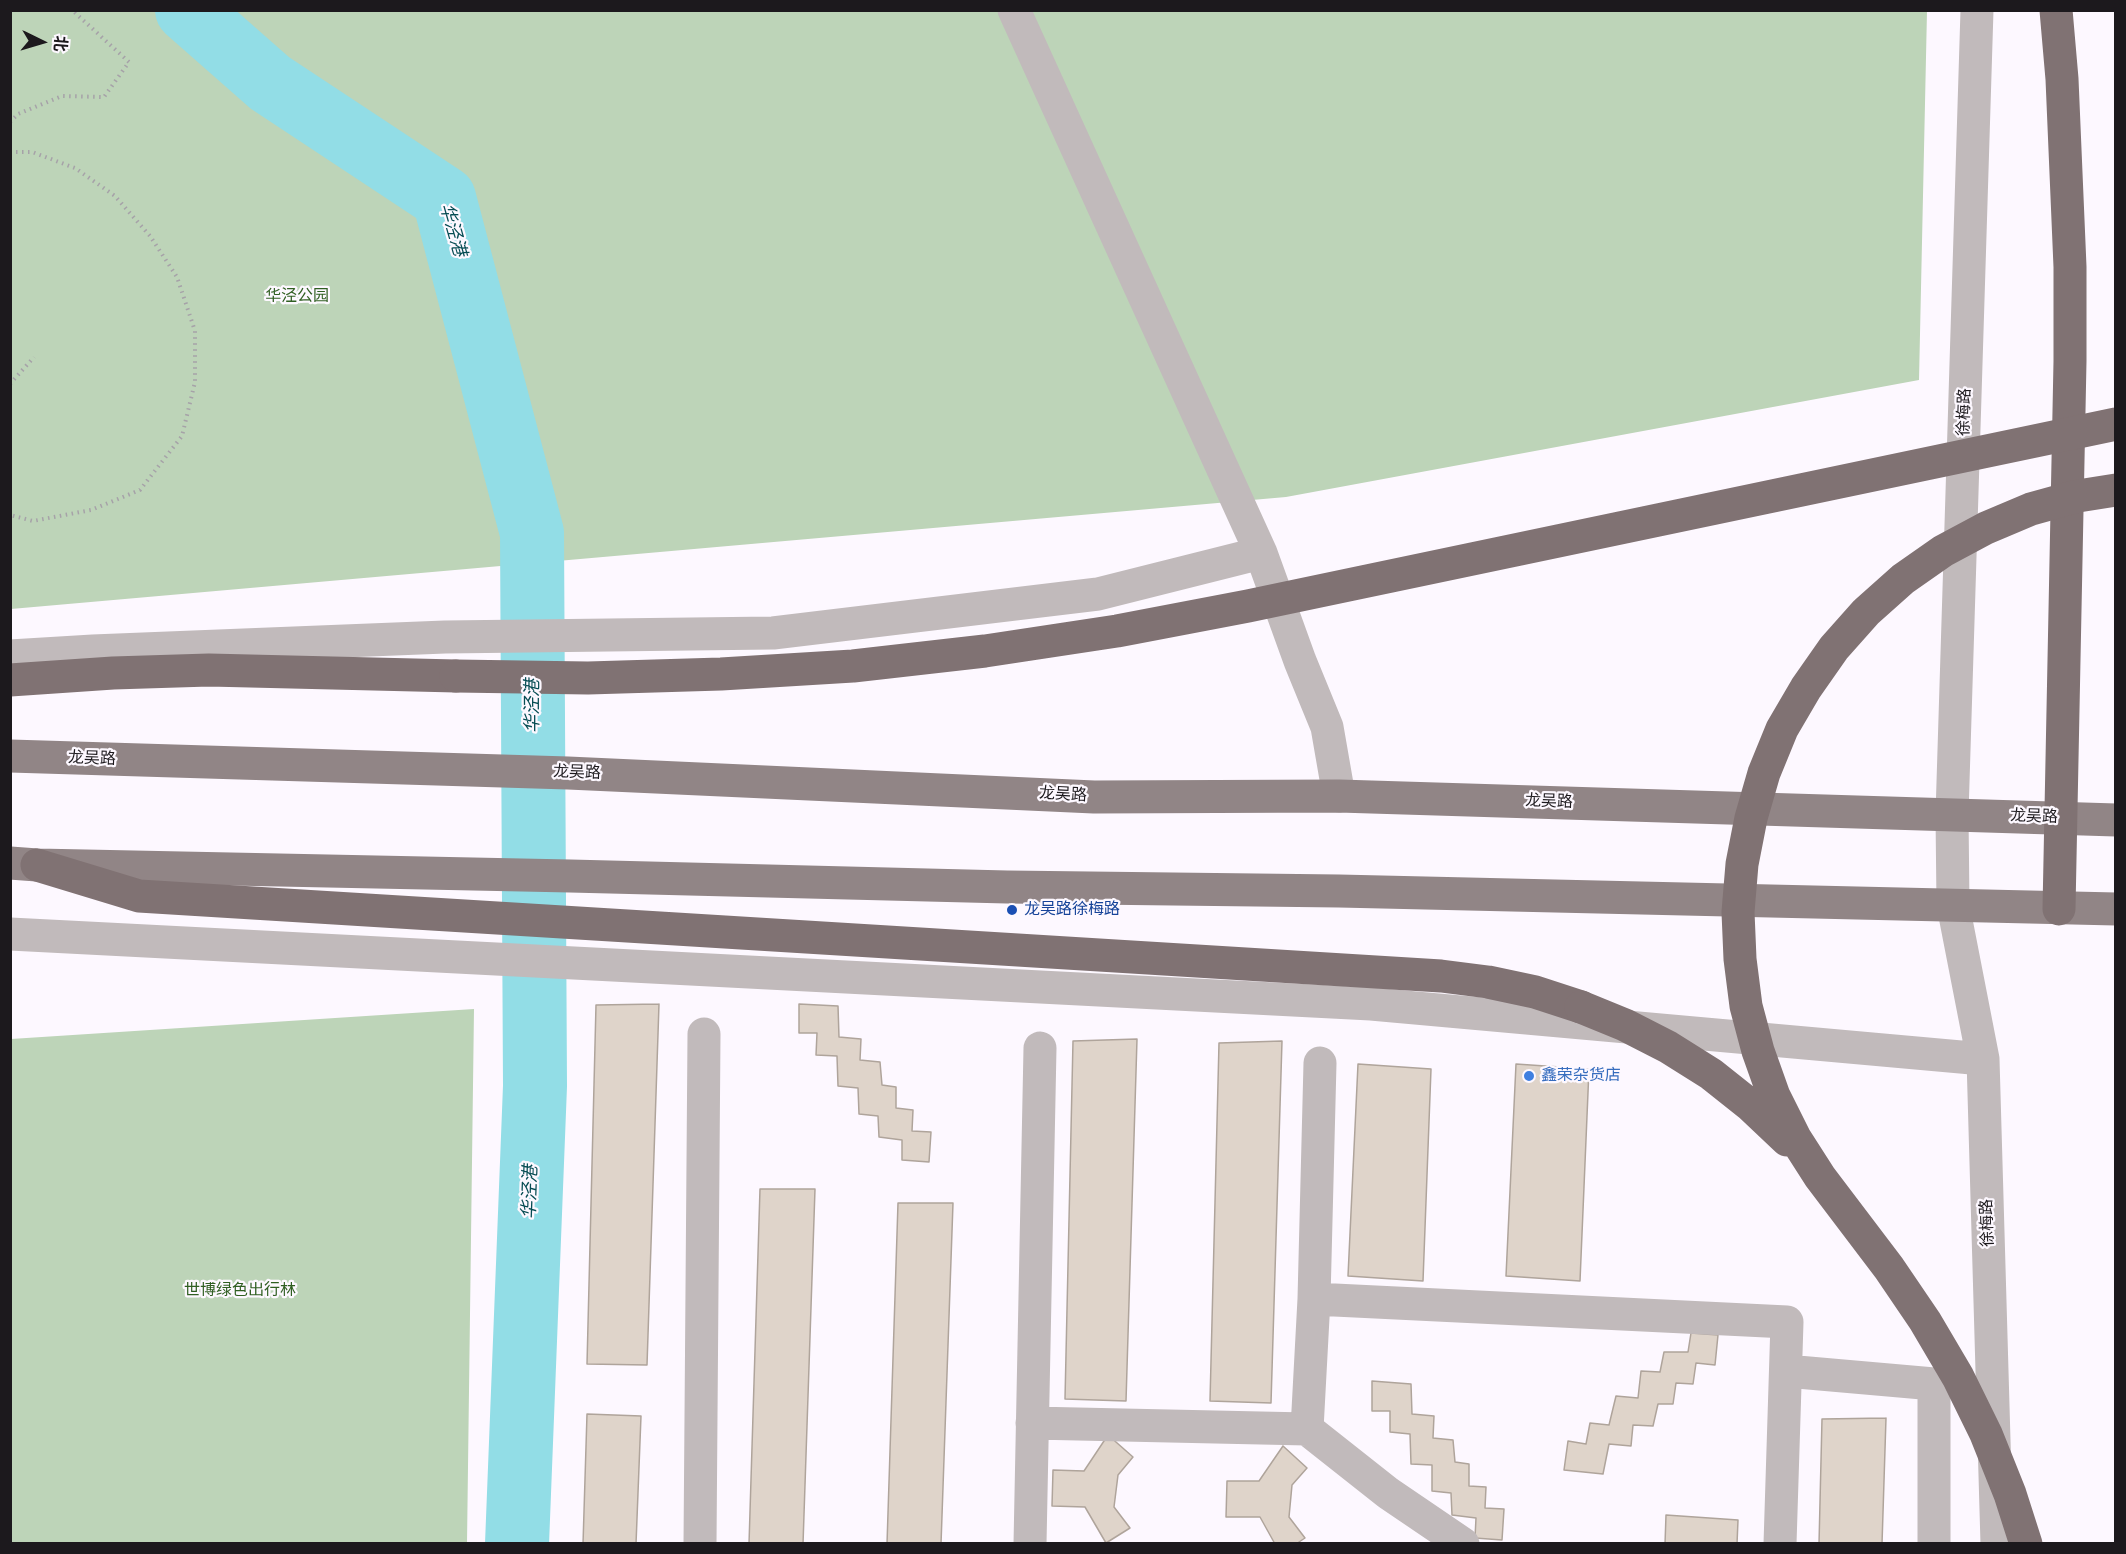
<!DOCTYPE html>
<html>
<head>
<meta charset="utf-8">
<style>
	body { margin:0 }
	#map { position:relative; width:2126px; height:1554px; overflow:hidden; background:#fdf8ff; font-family:"Roboto Condensed","Noto Sans SC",sans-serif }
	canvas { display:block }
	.frame { position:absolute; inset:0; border:12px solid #1c191d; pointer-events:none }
	.north { position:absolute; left:12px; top:12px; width:60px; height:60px; -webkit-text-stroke:4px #fdf8ff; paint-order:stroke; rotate:95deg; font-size:16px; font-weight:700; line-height:24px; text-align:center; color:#1c191d }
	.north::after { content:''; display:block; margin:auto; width:21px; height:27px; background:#1c191d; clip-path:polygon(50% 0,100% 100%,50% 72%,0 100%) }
</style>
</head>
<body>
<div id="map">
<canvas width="2126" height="1554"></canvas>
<div class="frame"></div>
<div class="north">北</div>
</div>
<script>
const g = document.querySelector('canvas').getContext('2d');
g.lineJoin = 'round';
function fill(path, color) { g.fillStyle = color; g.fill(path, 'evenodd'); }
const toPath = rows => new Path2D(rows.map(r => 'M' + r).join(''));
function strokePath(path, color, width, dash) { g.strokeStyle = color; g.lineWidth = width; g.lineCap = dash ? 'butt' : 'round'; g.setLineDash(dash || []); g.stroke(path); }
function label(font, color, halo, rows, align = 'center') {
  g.font = font + ' "Roboto Condensed","Noto Sans SC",sans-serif'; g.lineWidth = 4.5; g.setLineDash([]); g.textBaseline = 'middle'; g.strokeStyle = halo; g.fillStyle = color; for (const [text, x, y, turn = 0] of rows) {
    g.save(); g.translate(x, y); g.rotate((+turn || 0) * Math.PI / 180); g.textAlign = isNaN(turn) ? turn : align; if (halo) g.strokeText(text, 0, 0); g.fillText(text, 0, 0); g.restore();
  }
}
fill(toPath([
	[11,11,1927,11,1919,380,1286,497,11,609],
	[474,1009,467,1543,11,1543,11,1039]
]), '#bdd4b8');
strokePath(toPath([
	[187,10,270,83,444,198,532,533,535,1086,517,1544]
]), '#92dde6', 64);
const building = toPath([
	[659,1004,647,1365,587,1364,596,1005,659,1004],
	[799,1004,838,1006,839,1037,861,1039,860,1060,880,1062,882,1085,896,1087,896,1108,913,1110,912,1131,931,1132,929,1162,902,1160,902,1140,879,1137,878,1116,859,1114,858,1088,838,1086,837,1056,816,1055,817,1033,799,1033,799,1004],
	[1137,1039,1126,1401,1065,1399,1073,1041,1137,1039],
	[1282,1041,1271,1403,1210,1401,1219,1043,1282,1041],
	[1358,1064,1431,1069,1423,1281,1348,1276,1358,1064],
	[1516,1064,1589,1069,1580,1281,1506,1276,1516,1064],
	[760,1189,815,1189,803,1544,749,1544,760,1189],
	[898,1203,953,1203,941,1544,887,1544,898,1203],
	[1691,1333,1718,1335,1715,1365,1696,1363,1693,1384,1676,1383,1673,1404,1658,1404,1653,1426,1633,1425,1631,1446,1609,1444,1603,1474,1564,1470,1568,1441,1586,1444,1590,1423,1609,1425,1616,1396,1638,1398,1641,1371,1660,1372,1664,1352,1688,1352,1691,1333],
	[1372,1381,1411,1384,1412,1414,1434,1416,1433,1438,1453,1440,1455,1462,1469,1464,1469,1486,1486,1487,1485,1508,1504,1509,1502,1540,1475,1538,1476,1518,1452,1515,1451,1493,1432,1491,1432,1465,1411,1464,1410,1434,1390,1432,1390,1411,1372,1411,1372,1381],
	[587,1414,641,1416,636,1544,583,1544,587,1414],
	[1886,1418,1882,1544,1819,1544,1822,1419,1886,1418],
	[1108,1435,1133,1457,1118,1475,1114,1507,1130,1528,1106,1543,1085,1507,1052,1506,1053,1470,1084,1471,1108,1435],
	[1283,1446,1307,1468,1292,1485,1289,1517,1305,1538,1296,1544,1275,1544,1260,1517,1226,1517,1227,1481,1259,1481,1283,1446],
	[1666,1515,1738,1520,1737,1544,1665,1544,1666,1515]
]);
fill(building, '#dfd4ca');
strokePath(building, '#afa49b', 1.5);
strokePath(toPath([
	[10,122,18,114,62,96,104,97,129,62,72,10],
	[10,152,32,152,75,168,115,196,150,236,177,277,195,331,195,382,182,436,140,490,91,510,33,521,10,515],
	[10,384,34,357]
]), '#a6a2a8', 4, [1.5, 4.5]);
strokePath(toPath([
	[1014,10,1261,553,1300,661,1327,727,1339,796],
	[1977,10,1952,814,1953,905,1983,1059,1997,1544],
	[10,656,93,651,445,637,773,633,1098,594,1261,553],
	[10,934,1371,1004,1983,1059],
	[1314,1299,1787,1322,1780,1544],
	[1786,1371,1934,1384,1934,1544],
	[1032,1423,1307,1429,1388,1493,1463,1544],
	[1307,1429,1314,1299,1320,1063],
	[700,1544,704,1034],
	[1030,1544,1040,1048]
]), '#c1babb', 33);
strokePath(toPath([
	[10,756,568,773,1094,797,1339,796,2116,820],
	[10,863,37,865,570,876,1007,887,1339,891,2116,909]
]), '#918586', 33);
strokePath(toPath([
	[2056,10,2062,79,2070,267,2070,361,2059,909],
	[10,680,113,673,209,670,456,676],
	[37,865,139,896,1441,976,1488,982,1535,992,1581,1007]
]), '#807273', 33);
strokePath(toPath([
	[456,676,588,678,721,674,853,666,985,651,1117,631,1248,606,2116,424],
	[1581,1007,1625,1025,1668,1047,1711,1074,1750,1105,1787,1140],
	[2026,1544,2010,1494,1986,1434,1958,1377,1925,1321,1889,1268,1820,1177,1795,1138,1774,1096,1758,1051,1746,1006,1740,959,1738,912,1742,864,1751,818,1764,773,1782,729,1806,688,1834,648,1866,612,1903,579,1943,551,1986,528,2031,509,2078,496,2116,490]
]), '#807273', 33);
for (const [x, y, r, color] of [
	[1012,910,6,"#1a4fb4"],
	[1529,1076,6,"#3f7fe0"]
]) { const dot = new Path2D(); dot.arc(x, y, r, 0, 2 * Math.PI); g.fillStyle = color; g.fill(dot); strokePath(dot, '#fdf8ff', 2); }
label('16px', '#305f22', '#fdf8ff', [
	["华泾公园",297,297],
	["世博绿色出行林",240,1291]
]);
label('16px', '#1c191d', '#fdf8ff', [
	["徐梅路",1965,412,-88],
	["龙吴路",92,759,2],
	["龙吴路",577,773,2],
	["龙吴路",1063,795,3],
	["龙吴路",1549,802,2],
	["龙吴路",2034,817,2],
	["徐梅路",1988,1223,-92]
]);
label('16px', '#164399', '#fdf8ff', [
	["龙吴路徐梅路",1024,910]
], 'left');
label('16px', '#366cbe', '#fdf8ff', [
	["鑫荣杂货店",1541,1076]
], 'left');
label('italic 18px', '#064c53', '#fdf8ff', [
	["华泾港",452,230,74],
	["华泾港",533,706,-90],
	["华泾港",531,1192,-88]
]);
</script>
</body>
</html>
